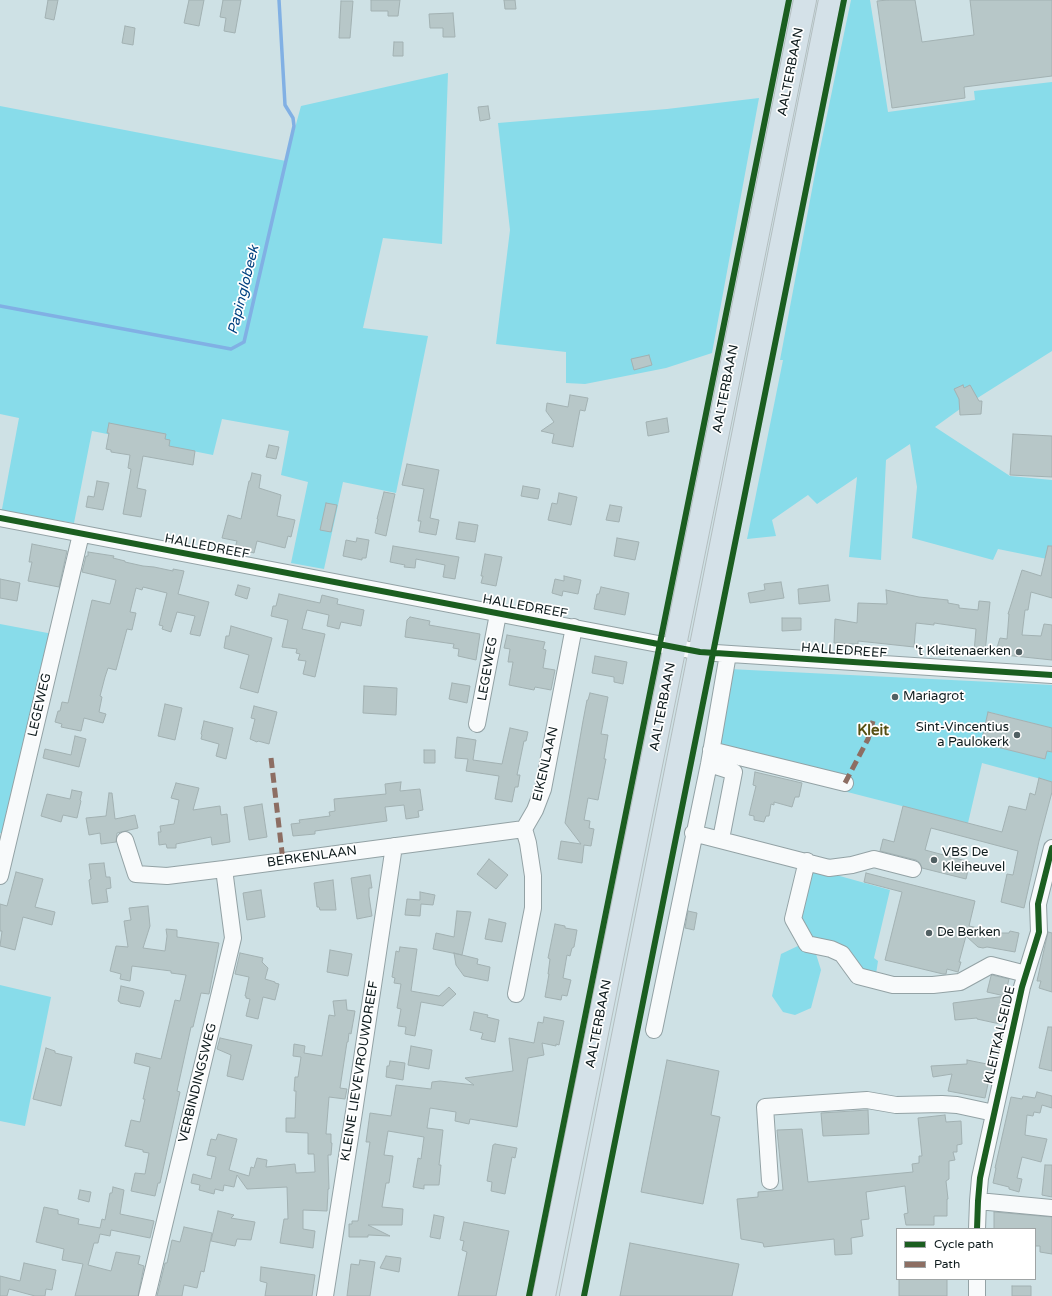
<!DOCTYPE html>
<html>
<head>
<meta charset="utf-8">
<style>
	body { margin:0 }
	#map { position:relative; width:1052px; height:1296px; overflow:hidden; background:#cee1e5; font-family:"Varela Round",sans-serif }
	canvas { display:block }
	.legend { position:absolute; left:896px; top:1228px; width:140px; height:52px; box-sizing:border-box; background:#fff; border:1px solid #9fa4a5; margin:0; padding:5px 7px; list-style:none; font-size:12px; color:#0e1b1d }
	.legend li { display:flex; align-items:center; gap:8px; height:20px }
	.legend b { width:20px; border:1px solid #9fa4a5 }
</style>
</head>
<body>
<div id="map">
<canvas width="1052" height="1296"></canvas>
<ul class="legend">
<li><b style="height:5px;background:#1b5e20"></b>Cycle path</li>
<li><b style="height:5px;background:#8d6e63"></b>Path</li>
</ul>
</div>
<script>
const g = document.querySelector('canvas').getContext('2d');
g.lineJoin = 'round';
function fill(path, color) { g.fillStyle = color; g.fill(path, 'evenodd'); }
const toPath = rows => new Path2D(rows.map(r => 'M' + r).join(''));
function strokePath(path, color, width, dash) { g.strokeStyle = color; g.lineWidth = width; g.lineCap = dash ? 'butt' : 'round'; g.setLineDash(dash || []); g.stroke(path); }
function label(font, color, halo, rows, align = 'center') {
  g.font = font + ' "Varela Round",sans-serif'; g.lineWidth = 3.5; g.setLineDash([]); g.textBaseline = 'middle'; g.strokeStyle = halo; g.fillStyle = color; for (const [text, x, y, turn = 0] of rows) {
    g.save(); g.translate(x, y); g.rotate((+turn || 0) * Math.PI / 180); g.textAlign = isNaN(turn) ? turn : align; if (halo) g.strokeText(text, 0, 0); g.fillText(text, 0, 0); g.restore();
  }
}
fill(toPath([
	[851,0,870,0,888,112,975,100,974,91,1052,82,1052,351,960,409,935,427,1010,476,1052,480,1052,560,998,549,993,560,912,538,917,487,910,444,886,460,881,560,849,557,857,477,817,504,808,495,772,520,776,536,747,539,783,360,780,360,817,163],
	[448,73,442,244,383,238,363,328,428,336,396,493,343,482,324,569,291,563,308,482,281,475,289,431,222,419,213,455,92,431,74,523,0,511,0,509,2,509,19,418,0,414,0,106,286,161,301,106],
	[759,98,712,353,666,368,585,384,566,383,566,352,496,344,510,230,498,123,667,109],
	[0,624,53,634,5,834,0,833],
	[729,669,1052,685,1052,728,989,712,981,743,1045,759,1047,751,1052,752,1052,782,982,763,968,823,715,758],
	[811,868,890,890,874,958,878,961,876,974,860,970,810,939,798,917],
	[800,945,816,954,821,970,811,1008,795,1015,783,1012,772,996,781,954],
	[0,985,51,997,25,1126,0,1121]
]), '#88dcea');
strokePath(toPath([
	[0,306,231,349,244,342,294,126,293,118,285,105,279,0]
]), '#81b0e4', 3.5);
const building = toPath([
	[48,0,58,0,54,20,45,18,48,0],
	[189,0,204,0,199,26,184,23,189,0],
	[223,0,241,0,235,33,224,31,226,18,220,17,223,0],
	[371,0,400,0,398,16,388,16,388,11,371,11,371,0],
	[504,0,515,0,516,9,505,9,504,0],
	[888,0,915,0,922,42,974,35,970,0,1052,0,1052,76,964,87,965,98,892,108,877,1,888,0],
	[341,1,353,1,350,38,339,38,341,1],
	[453,13,455,37,443,37,443,28,430,28,429,14,453,13],
	[125,26,135,28,133,45,122,43,125,26],
	[394,42,403,42,403,56,393,56,394,42],
	[488,106,490,119,480,121,478,107,488,106],
	[649,355,652,365,634,370,631,359,649,355],
	[963,385,964,388,970,385,979,401,982,401,981,414,960,415,959,399,954,389,963,385],
	[570,395,588,398,585,411,580,410,573,447,552,443,554,434,541,431,554,422,546,411,547,403,568,407,570,395],
	[667,418,669,432,648,436,646,422,667,418],
	[109,423,166,434,165,439,170,440,169,446,195,451,193,465,143,456,137,488,146,490,141,517,123,514,131,469,128,468,130,455,111,452,111,450,106,449,109,433,107,433,109,423],
	[1013,434,1052,436,1052,477,1010,475,1013,434],
	[269,445,279,447,276,459,266,457,269,445],
	[407,464,439,470,430,518,439,520,436,535,419,532,421,521,418,521,424,489,402,485,407,464],
	[252,473,261,475,259,488,281,495,277,516,295,520,291,537,288,536,285,548,257,541,254,553,235,548,237,541,222,538,228,515,241,519,249,481,250,481,252,473],
	[97,481,109,483,103,510,86,507,88,496,94,497,97,481],
	[523,486,540,489,538,499,521,496,523,486],
	[384,492,395,494,386,536,375,533,378,519,377,519,384,492],
	[559,493,577,497,571,525,548,520,552,503,557,504,559,493],
	[326,503,337,505,331,532,320,530,326,503],
	[610,505,622,507,619,522,606,520,610,505],
	[459,522,478,525,475,542,456,539,459,522],
	[357,538,369,540,366,558,362,558,362,560,343,556,346,540,356,542,357,538],
	[617,538,639,542,635,560,614,556,617,538],
	[32,544,67,551,59,587,28,581,32,562,29,562,32,544],
	[393,546,459,557,455,579,443,577,445,565,416,559,415,568,404,567,405,565,390,562,393,546],
	[1048,546,1052,546,1052,598,1031,592,1028,610,1025,610,1022,635,1041,636,1044,624,1052,625,1052,660,995,654,1000,638,1007,639,1009,614,1008,614,1022,570,1041,576,1048,546],
	[88,552,114,556,113,558,125,561,125,562,143,566,154,567,173,571,173,569,184,571,178,594,209,602,200,636,190,634,195,616,177,612,171,632,162,629,163,626,159,625,167,593,143,587,142,590,136,588,130,612,136,613,132,630,127,629,116,670,108,668,105,677,100,696,102,697,99,712,106,714,103,723,84,718,81,731,61,727,62,724,55,722,58,711,60,711,62,702,68,703,92,600,110,604,116,580,82,572,86,556,88,556,88,552],
	[485,554,502,557,496,586,481,583,483,576,481,576,485,554],
	[564,576,581,580,578,594,563,591,562,596,552,593,555,579,564,581,564,576],
	[0,579,20,583,17,601,0,598,0,579],
	[781,582,784,598,750,603,748,593,765,590,764,584,781,582],
	[238,585,250,588,247,599,235,595,238,585],
	[828,585,830,601,799,604,798,589,828,585],
	[601,587,629,593,625,615,594,609,597,594,599,594,601,587],
	[886,590,919,597,948,600,948,603,959,605,959,608,978,610,979,601,990,602,985,653,974,652,976,629,934,623,934,625,916,623,914,647,858,641,858,644,834,643,835,619,857,623,858,603,887,604,886,590],
	[279,594,320,603,322,595,338,599,337,604,364,610,361,626,341,622,339,629,327,626,329,615,307,610,302,629,325,634,315,677,303,674,306,661,298,660,300,654,296,653,297,649,282,647,288,620,271,616,273,606,276,606,279,594],
	[410,617,430,621,429,625,480,634,476,660,458,656,459,649,453,648,454,644,405,637,407,620,410,617],
	[782,618,801,618,801,630,782,631,782,618],
	[231,626,272,638,258,693,240,688,249,655,224,648,226,636,229,636,231,626],
	[507,635,545,642,543,649,546,650,543,668,555,670,551,690,535,687,534,690,509,685,513,662,508,662,510,649,504,648,507,635],
	[595,656,627,662,623,684,614,682,614,677,592,673,595,656],
	[452,683,470,686,467,703,449,699,452,683],
	[364,686,397,688,396,715,363,713,364,686],
	[590,693,608,697,601,734,608,735,604,759,606,759,598,800,588,798,584,820,590,821,589,828,594,829,591,846,584,845,582,863,558,859,561,841,581,844,565,823,583,721,587,700,588,700,590,693],
	[165,704,182,708,175,740,158,736,165,704],
	[254,706,277,712,269,744,258,741,257,742,250,739,255,719,251,718,254,706],
	[988,712,1052,728,1052,752,1047,751,1045,759,981,743,988,712],
	[204,721,233,728,226,759,216,756,219,744,201,739,202,735,201,734,204,721],
	[510,728,528,732,526,741,524,741,517,775,520,775,518,787,515,787,512,802,495,799,499,776,466,771,468,759,455,758,457,737,476,740,473,760,502,764,510,728],
	[75,736,86,739,79,767,43,758,45,749,71,755,75,736],
	[424,750,435,750,435,763,424,763,424,750],
	[755,772,802,783,799,797,795,797,792,807,774,802,774,805,771,804,769,816,766,816,764,822,754,820,754,816,749,815,756,786,753,785,755,772],
	[1039,778,1052,782,1052,792,1039,841,1024,908,1001,902,1007,874,1013,875,1018,851,931,828,925,850,970,862,966,879,922,868,920,863,916,860,880,851,883,839,894,842,903,806,1002,832,1009,806,1026,810,1030,793,1035,795,1039,778],
	[401,782,400,791,420,789,423,810,418,811,419,817,406,819,404,805,385,807,387,821,315,831,315,834,293,836,291,824,300,823,299,820,330,816,329,812,335,811,334,799,386,794,385,784,401,782],
	[176,783,199,788,193,810,220,806,221,815,227,814,230,842,212,845,211,837,176,844,176,848,167,848,166,844,159,845,158,832,161,832,160,826,174,824,179,800,171,798,176,783],
	[72,790,82,792,80,800,81,801,77,818,63,815,61,822,41,816,47,794,70,799,72,790],
	[109,793,112,793,115,819,135,815,138,828,117,833,116,842,101,844,100,833,89,835,86,818,106,816,109,793],
	[262,804,267,837,249,840,244,807,262,804],
	[489,859,508,875,496,889,477,874,489,859],
	[104,863,106,877,110,877,111,888,106,889,108,902,92,904,89,880,91,879,89,864,104,863],
	[16,872,43,879,35,907,55,912,52,925,23,917,15,950,0,946,2,931,0,931,0,904,7,906,16,872],
	[866,873,975,901,969,926,1000,933,1009,933,1010,931,1019,933,1015,952,987,947,983,948,978,947,966,936,959,962,961,962,958,972,947,969,946,974,943,974,885,960,902,892,864,882,866,873],
	[370,875,372,888,369,888,369,896,372,916,357,919,351,878,370,875],
	[333,880,336,910,320,910,319,907,317,907,314,883,333,880],
	[261,890,265,917,247,920,243,893,261,890],
	[420,892,435,895,433,905,421,904,420,916,405,915,407,899,420,900,420,892],
	[148,906,150,926,143,948,165,951,167,936,166,929,177,930,177,937,219,943,209,994,201,993,193,1027,191,1027,177,1091,180,1092,160,1183,158,1183,155,1196,131,1191,135,1173,145,1174,149,1153,143,1152,143,1150,125,1146,131,1120,140,1122,145,1099,143,1099,150,1067,134,1063,136,1053,161,1059,175,1000,180,1001,186,975,171,973,171,971,132,966,130,981,120,979,121,974,110,971,116,946,128,947,124,921,131,920,129,908,148,906],
	[457,911,471,912,462,955,433,949,436,933,454,937,457,911],
	[688,911,697,913,694,930,685,928,688,911],
	[489,919,506,923,502,942,485,939,489,919],
	[555,924,565,926,565,928,577,930,574,947,572,948,570,956,567,955,563,978,571,980,567,996,562,995,561,1000,545,997,549,974,548,974,550,959,548,958,555,924],
	[1048,932,1052,933,1052,992,1039,988,1041,981,1037,981,1048,932],
	[400,947,417,949,411,991,439,996,449,987,456,994,443,1006,421,1002,415,1036,405,1034,406,1027,398,1026,401,1009,397,1008,401,984,394,983,395,978,392,977,396,951,399,952,400,947],
	[330,950,352,954,348,976,327,972,330,950],
	[240,953,263,958,262,962,268,968,265,979,275,982,275,983,279,984,275,1000,263,997,258,1019,246,1016,250,999,246,998,246,996,245,996,249,977,235,974,240,953],
	[454,953,478,959,477,964,490,967,488,981,464,976,456,965,454,953],
	[992,975,1009,979,1005,996,987,992,991,976,992,975],
	[121,986,143,991,144,993,140,1007,120,1003,120,1002,118,1001,121,986],
	[1006,996,1000,1024,977,1019,977,1018,955,1020,953,1003,1006,996],
	[346,1000,347,1010,355,1011,351,1034,349,1033,348,1042,347,1042,340,1088,347,1089,345,1099,329,1097,326,1134,331,1134,331,1143,332,1143,331,1155,328,1155,329,1189,328,1189,327,1211,303,1210,303,1229,315,1231,313,1248,280,1243,284,1219,288,1219,287,1187,247,1189,237,1175,234,1187,224,1185,223,1191,215,1189,214,1194,199,1190,200,1185,191,1183,193,1174,211,1179,216,1157,207,1155,211,1139,216,1140,218,1134,237,1139,229,1170,249,1176,251,1167,254,1168,257,1158,267,1160,266,1167,295,1164,296,1173,315,1172,314,1154,308,1154,308,1133,286,1132,286,1118,295,1118,296,1091,294,1091,295,1077,298,1077,301,1057,293,1056,294,1044,305,1046,304,1053,322,1056,329,1015,335,1016,333,1001,346,1000],
	[474,1012,488,1015,487,1017,499,1020,495,1042,481,1039,483,1033,470,1030,474,1012],
	[544,1017,564,1021,559,1045,556,1044,556,1046,542,1043,544,1055,528,1058,517,1127,470,1119,469,1124,455,1121,456,1112,430,1108,427,1128,443,1130,439,1165,441,1165,439,1185,424,1185,424,1189,413,1187,418,1158,421,1159,424,1137,388,1131,384,1155,393,1156,389,1183,386,1183,382,1207,403,1209,402,1225,368,1225,390,1236,368,1235,368,1237,349,1237,349,1224,352,1224,352,1221,358,1221,370,1142,366,1142,370,1113,391,1116,396,1085,431,1089,432,1082,440,1081,474,1085,465,1078,513,1071,509,1038,534,1043,538,1022,543,1023,544,1017],
	[1048,1027,1052,1027,1052,1071,1039,1068,1048,1027],
	[220,1038,252,1045,243,1080,227,1076,231,1055,217,1049,220,1038],
	[411,1046,432,1050,429,1069,408,1065,411,1046],
	[46,1048,55,1051,55,1053,72,1057,61,1106,33,1099,46,1048],
	[667,1060,719,1071,711,1115,720,1117,703,1204,641,1192,667,1060],
	[967,1060,992,1065,985,1098,948,1091,952,1074,933,1077,931,1066,967,1064,967,1060],
	[390,1061,405,1063,403,1080,386,1077,387,1066,389,1066,390,1061],
	[1037,1092,1052,1096,1052,1108,1042,1105,1040,1113,1034,1112,1033,1116,1027,1115,1025,1135,1047,1139,1041,1162,1022,1157,1017,1178,1022,1179,1019,1192,1009,1189,1009,1187,993,1183,996,1168,995,1168,1011,1097,1022,1099,1023,1096,1035,1098,1037,1092],
	[868,1110,869,1134,823,1136,821,1113,868,1110],
	[945,1115,946,1122,961,1121,962,1144,957,1145,957,1152,953,1152,955,1160,949,1161,949,1179,946,1181,948,1199,947,1199,947,1216,934,1216,934,1225,906,1225,904,1214,908,1213,905,1186,866,1192,869,1219,861,1220,863,1236,851,1238,852,1254,835,1255,834,1239,764,1247,763,1243,741,1239,737,1199,758,1197,758,1192,783,1190,777,1130,802,1129,808,1182,913,1172,912,1164,919,1163,919,1156,922,1156,918,1118,945,1115],
	[495,1144,517,1148,515,1158,512,1157,505,1194,491,1191,492,1182,487,1181,493,1145,495,1144],
	[1045,1165,1052,1165,1052,1197,1042,1195,1045,1165],
	[113,1187,124,1190,120,1214,154,1221,150,1238,111,1230,110,1236,100,1234,98,1243,94,1243,88,1265,111,1271,116,1252,140,1256,138,1264,144,1266,138,1296,75,1296,83,1264,62,1260,64,1249,36,1242,44,1207,58,1210,58,1214,79,1219,78,1224,100,1228,102,1219,105,1220,110,1193,112,1193,113,1187],
	[80,1190,91,1192,89,1202,78,1199,80,1190],
	[218,1211,234,1215,231,1218,255,1222,251,1240,237,1239,235,1246,211,1241,218,1211],
	[994,1212,1052,1217,1052,1254,1040,1252,1040,1246,1035,1246,1035,1229,994,1229,994,1212],
	[434,1215,444,1217,440,1239,430,1237,434,1215],
	[464,1222,509,1231,496,1296,458,1296,467,1252,462,1250,464,1241,460,1240,464,1222],
	[184,1227,212,1233,204,1272,201,1271,197,1288,184,1285,182,1296,157,1296,165,1263,167,1263,172,1240,180,1242,184,1227],
	[630,1243,739,1264,732,1296,620,1296,630,1243],
	[386,1256,401,1258,399,1272,380,1268,386,1256],
	[360,1260,375,1262,370,1296,347,1296,351,1264,359,1265,360,1260],
	[24,1263,56,1270,52,1290,46,1289,45,1296,35,1296,9,1289,7,1296,0,1296,0,1276,20,1281,24,1263],
	[261,1267,315,1275,312,1296,265,1296,267,1283,260,1281,261,1267],
	[899,1279,947,1279,947,1296,899,1296,899,1279],
	[1012,1286,1031,1286,1031,1296,1012,1296,1012,1286]
]);
fill(building, '#b7c7c8');
strokePath(building, '#a2b1b2', 1);
const minor = toPath([
	[0,518,700,652,1052,675],
	[477,724,498,614],
	[711,750,845,783],
	[709,764,734,772,721,839],
	[693,833,829,868,852,865,874,859,913,869],
	[125,840,136,874,167,876,224,869,524,829],
	[807,861,793,919,807,944,831,949,842,954,858,976,893,985,933,985,960,982,991,965,1026,974],
	[0,876,81,534],
	[516,994,533,908,533,876,528,843,524,829,535,810,543,789,574,627],
	[654,1030,709,764,728,654],
	[770,1181,765,1107,867,1100,896,1105,942,1104,957,1105,994,1113],
	[978,1201,1052,1208],
	[977,1229,978,1201,980,1178,1022,987,1039,932,1038,904,1052,848],
	[147,1296,233,938,224,869],
	[325,1296,354,1112,394,846],
	[977,1296,977,1279]
]);
const highway = toPath([
	[544,1296,805,0],
	[571,1296,830,0]
]);
strokePath(minor, '#93a2a5', 18);
strokePath(highway, '#b4bec0', 24);
strokePath(minor, '#f8fafb', 16);
strokePath(highway, '#d4e1e8', 22);
strokePath(toPath([
	[271,758,283,861],
	[845,783,868,739,873,721]
]), '#8d6e63', 5, [10, 5]);
strokePath(toPath([
	[0,518,700,652,1052,675],
	[977,1229,978,1201,980,1178,1022,987,1039,932,1038,904,1052,848],
	[529,1296,789,0],
	[584,1296,844,0]
]), '#1b5e20', 6);
for (const [x, y, r, color] of [
	[1019,652,4,"#516063"],
	[895,697,4,"#516063"],
	[1017,735,4,"#516063"],
	[934,860,4,"#516063"],
	[929,933,4,"#516063"]
]) { const dot = new Path2D(); dot.arc(x, y, r, 0, 2 * Math.PI); g.fillStyle = color; g.fill(dot); strokePath(dot, '#fff', 1.5); }
label('13px', '#0e1b1d', '#fff', [
	["AALTERBAAN",791,72,-79],
	["AALTERBAAN",726,389,-79],
	["HALLEDREEF",207,547,11],
	["HALLEDREEF",525,607,10],
	["HALLEDREEF",844,651,4],
	["LEGEWEG",488,669,-80],
	["LEGEWEG",40,705,-77],
	["AALTERBAAN",663,707,-79],
	["EIKENLAAN",546,764,-77],
	["BERKENLAAN",312,857,-8],
	["AALTERBAAN",599,1024,-79],
	["KLEITKALSEIDE",1000,1035,-77],
	["KLEINE LIEVEVROUWDREEF",360,1071,-81],
	["VERBINDINGSWEG",198,1083,-76]
]);
label('13px', '#0e1b1d', '#fff', [
	["'t Kleitenaerken",1011,652,"right"],
	["Mariagrot",903,697],
	["Sint-Vincentius",1009,728,"right"],
	["a Paulokerk",1009,743,"right"],
	["VBS De",942,853],
	["Kleiheuvel",942,868],
	["De Berken",937,933]
], 'left');
label('italic 14px', '#004281', '#fff', [
	["Papinglobeek",244,290,-76]
]);
label('bold 15px', '#565013', '#fff', [
	["Kleit",873,731]
]);
</script>
</body>
</html>
